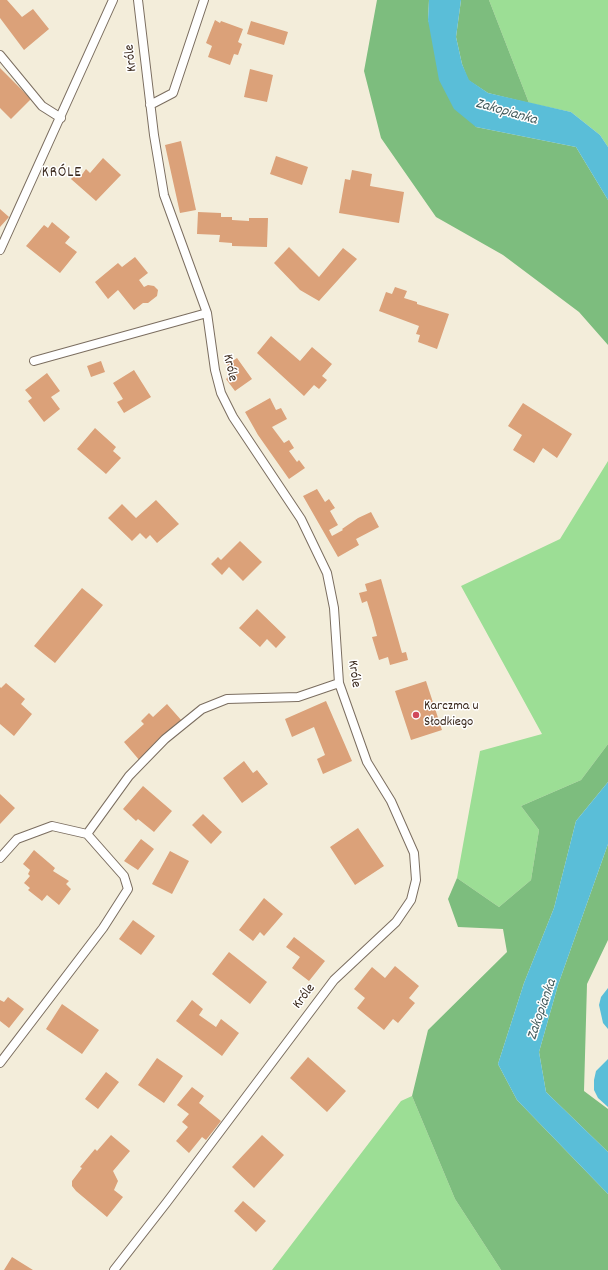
<!DOCTYPE html>
<html>
<head>
<meta charset="utf-8">
<style>
	body { margin:0 }
	canvas { display:block; background:#f3edda }
</style>
</head>
<body>
<canvas width="608" height="1270"></canvas>
<script>
const g = document.querySelector('canvas').getContext('2d');
g.lineJoin = 'round';
function fill(path, color) { g.fillStyle = color; g.fill(path, 'evenodd'); }
const toPath = rows => new Path2D(rows.map(r => 'M' + r).join(''));
function strokePath(path, color, width, dash) { g.strokeStyle = color; g.lineWidth = width; g.lineCap = dash ? 'butt' : 'round'; g.setLineDash(dash || []); g.stroke(path); }
function label(font, color, halo, rows, align = 'center') {
  g.font = font + ' Dekko,sans-serif'; g.lineWidth = 3; g.setLineDash([]); g.textBaseline = 'middle'; g.strokeStyle = halo; g.fillStyle = color; for (const [text, x, y, turn = 0] of rows) {
    g.save(); g.translate(x, y); g.rotate((+turn || 0) * Math.PI / 180); g.textAlign = isNaN(turn) ? turn : align; if (halo) g.strokeText(text, 0, 0); g.fillText(text, 0, 0); g.restore();
  }
}
fill(toPath([
	[489,0,608,0,608,147,600,135,571,112,529,103],
	[608,461,608,744,581,780,521,806,539,830,531,880,499,907,457,878,480,751,542,734,461,586,560,539],
	[412,1096,455,1199,501,1270,272,1270,401,1101]
]), '#9cde95');
fill(toPath([
	[377,0,429,0,428,20,476,127,576,147,608,200,608,345,579,312,503,255,436,217,381,138,364,71],
	[461,0,489,0,529,103,488,93,468,80,462,64,456,37],
	[608,744,608,782,576,821,554,908,524,983,498,1064,517,1100,608,1194,608,1270,501,1270,455,1199,412,1096,428,1030,507,952,503,929,458,927,448,899,457,878,499,907,531,880,539,830,521,806,581,780],
	[608,844,608,940,587,984,584,1091,608,1109,608,1152,546,1092,539,1052,558,985]
]), '#7dbd7e');
fill(toPath([
	[429,0,461,0,456,37,462,64,469,80,488,93,571,112,600,135,608,147,608,200,576,147,476,127,454,109,439,80,428,20],
	[608,782,608,844,558,985,539,1052,546,1092,608,1152,608,1194,517,1100,498,1064,524,983,554,908,576,821],
	[608,988,608,1029,603,1023,599,1005,601,997],
	[608,1059,608,1107,598,1098,594,1090,594,1080,596,1071]
]), '#5abed8');
fill(toPath([
	[0,0,7,0,22,17,33,9,49,29,24,50,0,18],
	[215,20,220,23,221,21,243,29,238,42,242,44,238,55,234,54,230,65,208,57,212,46,206,43],
	[251,21,288,32,284,45,247,34],
	[0,68,31,99,11,119,0,108],
	[250,69,273,75,267,102,244,97],
	[181,141,196,210,180,213,165,145],
	[276,156,308,167,302,185,270,174],
	[103,158,121,175,96,201,71,179,77,172,81,176,86,169,90,173],
	[352,170,372,174,370,186,404,192,399,223,339,213,345,179,350,180],
	[0,209,9,217,0,227],
	[198,212,221,213,221,217,232,217,232,220,249,221,249,218,268,218,267,247,232,246,232,243,219,242,220,235,197,234],
	[52,222,70,237,65,243,77,252,60,273,26,246,44,225,48,228],
	[289,247,319,277,343,248,357,259,319,301,300,290,274,263],
	[135,257,148,273,139,280,144,287,148,285,154,286,158,290,157,296,148,303,143,303,134,310,118,290,108,299,95,282,118,263,122,267],
	[395,287,407,291,404,298,417,302,417,304,449,314,437,349,418,342,420,335,416,334,419,326,379,311,386,292,392,294],
	[271,336,300,361,312,347,332,364,322,376,327,380,319,389,314,385,304,396,257,353],
	[237,358,252,379,235,391,226,379,233,373,227,365],
	[101,361,105,372,91,377,87,366],
	[134,370,151,397,124,413,117,402,123,399,113,383],
	[47,373,60,391,51,397,60,409,44,422,28,401,32,398,25,390],
	[270,398,276,410,281,408,287,419,272,427,284,443,289,440,294,448,289,451,297,462,299,460,305,468,289,479,258,435,245,412],
	[523,403,572,434,557,458,543,448,534,463,513,450,522,435,508,426],
	[95,428,116,447,113,451,121,458,106,474,77,449],
	[317,489,325,502,329,499,335,508,330,511,338,525,329,530,332,536,343,530,342,529,358,518,371,512,379,527,356,539,359,545,338,557,303,496],
	[156,500,179,524,157,543,150,535,146,539,140,533,132,541,108,518,122,504,136,518],
	[240,541,262,562,243,581,229,567,222,575,211,564,218,557,221,560],
	[381,579,402,653,406,652,408,660,390,665,388,657,379,660,372,637,377,636,373,621,367,601,362,603,359,593,367,591,365,584],
	[82,588,103,605,55,663,34,646],
	[257,609,286,637,276,648,267,639,260,647,239,628],
	[426,681,442,730,411,740,395,691],
	[6,683,25,699,21,704,32,714,14,736,0,724,0,687,1,688],
	[326,701,352,761,323,774,317,759,325,755,314,727,292,737,285,719],
	[167,704,182,721,140,761,124,742,144,724,141,721,149,713,153,717],
	[244,761,253,773,257,770,268,784,242,803,223,778],
	[143,786,172,811,154,832,138,819,136,821,123,809],
	[0,794,15,808,0,824],
	[203,814,222,832,211,844,192,825],
	[358,828,384,866,355,885,330,847],
	[141,839,154,849,138,870,124,861],
	[34,850,55,868,53,871,69,881,66,884,71,889,59,905,47,895,42,901,28,890,30,888,24,883,30,876,28,874,30,870,23,864],
	[170,851,189,861,172,894,152,884],
	[264,898,283,914,264,936,260,932,253,941,239,930],
	[133,920,155,936,141,955,119,939],
	[294,937,325,961,309,981,292,968,300,957,286,947],
	[229,952,267,982,250,1004,212,974],
	[395,966,419,986,409,998,415,1003,398,1023,393,1019,384,1030,357,1008,365,998,354,989,372,967,385,978],
	[8,997,24,1009,9,1028,0,1021,0,1000,4,1002],
	[192,1000,203,1009,199,1015,216,1027,221,1019,239,1033,222,1056,176,1021],
	[62,1004,99,1030,82,1054,46,1029],
	[308,1057,346,1091,327,1112,290,1078],
	[157,1058,183,1076,164,1103,138,1085],
	[106,1072,119,1082,98,1109,85,1099],
	[192,1087,204,1096,199,1103,221,1121,206,1140,202,1137,189,1153,176,1141,188,1127,182,1122,189,1114,177,1105],
	[111,1135,130,1151,113,1171,118,1181,114,1190,123,1197,107,1217,76,1191,72,1186,72,1181,82,1168,80,1167,95,1149,97,1151],
	[262,1135,284,1155,254,1188,232,1167],
	[243,1201,266,1221,256,1232,234,1211],
	[12,1257,33,1270,4,1270]
]), '#dba179');
const service = toPath([
	[0,55,42,106,61,118],
	[150,105,173,93,204,0],
	[0,250,113,0],
	[34,361,207,313],
	[0,858,17,839,52,826,87,834,129,776,165,739,202,709,227,699,298,697,339,683],
	[0,1063,103,928,128,889,124,876,87,834],
	[114,1270,167,1202,334,980,396,922,411,900,416,880,414,853,391,801,367,762,339,683,334,608,327,573,301,519,233,417,221,393,215,370,207,313,164,195,154,135,138,0]
]);
strokePath(service, '#7b6e60', 10);
strokePath(service, '#fff', 8);
for (const [x, y, r, color] of [
	[416,715,4,"#d1495b"]
]) { const dot = new Path2D(); dot.arc(x, y, r, 0, 2 * Math.PI); g.fillStyle = color; g.fill(dot); strokePath(dot, '#fff', 1.5); }
label('14px', '#3b2a1e', '#fff', [
	["Króle",132,58,-96],
	["Króle",229,368,78],
	["Króle",353,674,82],
	["Króle",305,997,-53]
]);
label('14px', '#3b2a1e', '#fff', [
	["Karczma u",424,707],
	["Słodkiego",424,723]
], 'left');
label('italic 15px', '#465e5f', '#fff', [
	["Zakopianka",506,113,16],
	["Zakopianka",543,1010,-71]
]);
g.letterSpacing = '1px';
label('15px', '#3b2a1e', '#fff', [
	["KRÓLE",62,174]
]);
g.letterSpacing = '0px';
</script>
</body>
</html>
